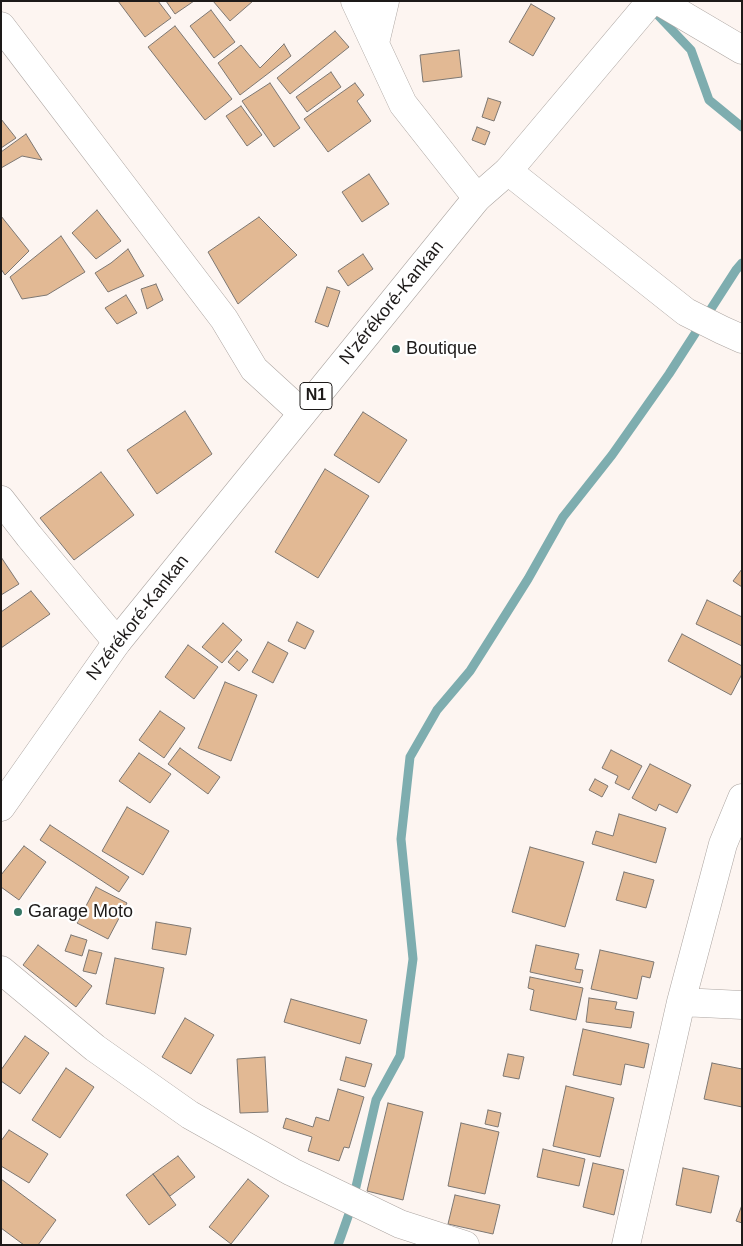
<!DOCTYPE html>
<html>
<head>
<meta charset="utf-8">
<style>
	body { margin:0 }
	#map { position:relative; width:743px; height:1246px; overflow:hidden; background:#fdf5f1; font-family:Arial,sans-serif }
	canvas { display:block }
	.frame { position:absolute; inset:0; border:2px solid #1d1a19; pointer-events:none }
</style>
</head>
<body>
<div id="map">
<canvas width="743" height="1246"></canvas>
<div class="frame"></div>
</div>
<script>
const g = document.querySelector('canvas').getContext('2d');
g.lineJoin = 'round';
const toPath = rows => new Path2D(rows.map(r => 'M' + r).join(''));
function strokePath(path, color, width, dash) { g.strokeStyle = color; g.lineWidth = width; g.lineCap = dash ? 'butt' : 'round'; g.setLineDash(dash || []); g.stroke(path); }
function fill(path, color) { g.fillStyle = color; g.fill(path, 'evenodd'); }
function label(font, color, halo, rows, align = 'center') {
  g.font = font + ' Arial,sans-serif'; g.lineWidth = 4.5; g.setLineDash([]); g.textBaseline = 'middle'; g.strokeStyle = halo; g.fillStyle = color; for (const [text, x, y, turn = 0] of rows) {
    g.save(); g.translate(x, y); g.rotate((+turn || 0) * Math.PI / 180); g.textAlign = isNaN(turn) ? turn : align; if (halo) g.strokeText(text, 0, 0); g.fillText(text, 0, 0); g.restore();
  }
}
strokePath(toPath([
	[653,10,691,50,709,100,742,127],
	[355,1191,376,1100,400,1056,413,959,401,839,410,757,437,710,470,671,489,641,528,579,563,517,612,455,669,374,736,270,742,263],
	[338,1245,350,1211]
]), '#7eadaf', 9);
const building = toPath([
	[118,1,158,1,171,18,145,37,118,1],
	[166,1,194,1,175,14,166,1],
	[213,1,253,1,230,21,213,1],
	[531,4,555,18,533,56,509,42,531,4],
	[211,10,235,42,214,58,190,26,211,10],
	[175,26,232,99,205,120,148,47,175,26],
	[335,31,349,47,290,94,277,78,335,31],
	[284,44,291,56,240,95,218,63,241,45,260,68,284,44],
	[459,50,462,77,423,82,420,55,459,50],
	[331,72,341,87,307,112,296,97,331,72],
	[270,83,300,128,274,147,242,101,270,83],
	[355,83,364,95,357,101,371,121,328,152,304,119,355,83],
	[488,98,501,102,494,121,482,117,488,98],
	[241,106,262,135,247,146,226,116,241,106],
	[1,119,16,138,1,148,1,119],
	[477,127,490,132,485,145,472,140,477,127],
	[26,134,42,160,22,156,1,168,1,152,26,134],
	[369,174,389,204,362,222,342,192,369,174],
	[97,210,121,241,96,259,72,233,97,210],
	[1,216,29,251,5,275,1,269,1,216],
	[259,217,297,255,238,304,208,252,259,217],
	[61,236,85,272,47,295,22,299,10,277,61,236],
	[128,249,144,276,108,292,95,273,111,263,128,249],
	[363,254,373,269,348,286,338,271,363,254],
	[156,284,163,300,147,309,141,289,156,284],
	[327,287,340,291,328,327,315,322,327,287],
	[126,295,137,313,117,324,105,308,126,295],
	[185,411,212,454,157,494,127,450,185,411],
	[363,412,407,440,379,483,334,455,363,412],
	[325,469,369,496,318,578,275,552,325,469],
	[101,472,134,515,74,560,40,518,101,472],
	[1,557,19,584,1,595,1,557],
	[742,569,742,587,733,581,742,569],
	[31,591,50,614,1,648,1,612,31,591],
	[707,600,742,617,742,646,696,624,707,600],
	[297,622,314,631,305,649,288,641,297,622],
	[223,623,242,640,222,663,202,647,223,623],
	[682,634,742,666,742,674,731,695,668,661,682,634],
	[268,642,288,653,273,683,252,672,268,642],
	[188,645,218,667,194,699,165,677,188,645],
	[237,651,248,660,239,671,228,662,237,651],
	[225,682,257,695,231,761,198,748,225,682],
	[160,711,185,728,164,758,139,740,160,711],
	[180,748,220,777,208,794,168,764,180,748],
	[611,750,642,766,629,790,615,783,618,776,602,768,611,750],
	[139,753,171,774,150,803,119,781,139,753],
	[650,764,691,785,677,813,659,804,656,811,632,798,650,764],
	[595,779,608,786,602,797,589,790,595,779],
	[127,807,169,831,143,875,102,851,127,807],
	[619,814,666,828,656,863,592,844,596,831,613,836,619,814],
	[50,825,129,877,119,892,40,840,50,825],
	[24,846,46,862,19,900,1,887,1,875,24,846],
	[530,847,584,862,565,927,512,912,530,847],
	[624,872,654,880,646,908,616,900,624,872],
	[96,887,127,903,108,939,77,923,96,887],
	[156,922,191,928,186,955,152,949,156,922],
	[71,935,87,940,82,956,65,951,71,935],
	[38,945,92,986,76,1007,23,965,38,945],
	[536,945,579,954,575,969,583,970,580,983,530,972,536,945],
	[89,950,102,953,96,974,83,971,89,950],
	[600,950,654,962,650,978,642,976,637,999,591,989,600,950],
	[115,958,164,968,155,1014,106,1004,115,958],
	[530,977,583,988,576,1020,530,1010,534,990,528,988,530,977],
	[589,998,617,1002,615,1009,634,1012,631,1028,586,1022,589,998],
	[291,999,367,1020,360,1044,284,1022,291,999],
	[185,1018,214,1035,191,1074,162,1057,185,1018],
	[583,1029,649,1044,644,1068,625,1064,621,1085,573,1075,583,1029],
	[25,1036,49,1053,20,1094,1,1081,1,1070,25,1036],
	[508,1054,524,1057,519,1079,503,1076,508,1054],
	[265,1057,268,1112,240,1113,237,1059,265,1057],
	[346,1057,372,1064,365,1087,340,1080,346,1057],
	[712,1063,742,1069,742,1107,704,1099,712,1063],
	[66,1068,94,1087,60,1138,32,1120,66,1068],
	[566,1086,614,1098,600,1157,553,1146,566,1086],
	[338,1089,364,1097,349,1148,344,1147,339,1161,308,1151,312,1137,283,1128,286,1118,313,1127,316,1117,329,1121,338,1089],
	[388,1103,423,1112,403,1200,367,1191,388,1103],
	[488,1110,501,1113,498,1127,485,1124,488,1110],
	[461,1123,499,1132,485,1194,448,1186,461,1123],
	[9,1130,48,1154,29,1183,1,1166,1,1141,9,1130],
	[543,1149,585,1159,579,1186,537,1177,543,1149],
	[178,1156,195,1177,170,1196,153,1174,178,1156],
	[593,1163,624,1170,614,1215,583,1207,593,1163],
	[683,1168,719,1176,711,1213,676,1205,683,1168],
	[153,1174,176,1205,149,1225,126,1195,153,1174],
	[1,1179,56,1220,38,1245,24,1245,1,1228,1,1179],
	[248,1179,269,1196,231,1244,209,1227,248,1179],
	[455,1195,500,1205,493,1234,448,1224,455,1195],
	[742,1205,742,1223,736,1221,742,1205]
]);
fill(building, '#e2b994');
strokePath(building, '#7d7772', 1);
const minor = toPath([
	[355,1,403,104,477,198],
	[659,1,742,50],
	[1,26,224,319,254,369,302,413],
	[375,43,385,1],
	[508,171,686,312,722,330,742,339],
	[1,500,29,536,117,642],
	[1,970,95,1048,190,1115,292,1172,400,1224,465,1245],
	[681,1002,742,1005],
	[626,1245,681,1002,723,844,742,798]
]);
const highway = toPath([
	[1,807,117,642,477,198,508,171,651,1]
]);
strokePath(minor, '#aca5a1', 29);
strokePath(highway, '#aca5a1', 29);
strokePath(minor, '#fff', 28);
strokePath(highway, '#fff', 28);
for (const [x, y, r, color] of [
	[396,349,5,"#367665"],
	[18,912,5,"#367665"]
]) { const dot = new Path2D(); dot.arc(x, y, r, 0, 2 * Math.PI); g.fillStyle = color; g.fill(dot); strokePath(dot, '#fff', 2); }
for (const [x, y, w] of [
	[316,396,32]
]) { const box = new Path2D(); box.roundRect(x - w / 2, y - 13.5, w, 27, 4); g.fillStyle = '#fff'; g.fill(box); strokePath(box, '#1d1a19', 1); }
label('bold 16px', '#1d1a19', null, [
	["N1",316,396]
]);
label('18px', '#1d1a19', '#fff', [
	["N'zérékoré-Kankan",392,303,-51],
	["N'zérékoré-Kankan",138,618,-52]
]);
label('18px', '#1d1a19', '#fff', [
	["Boutique",406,349],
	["Garage Moto",28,912]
], 'left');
</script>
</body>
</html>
